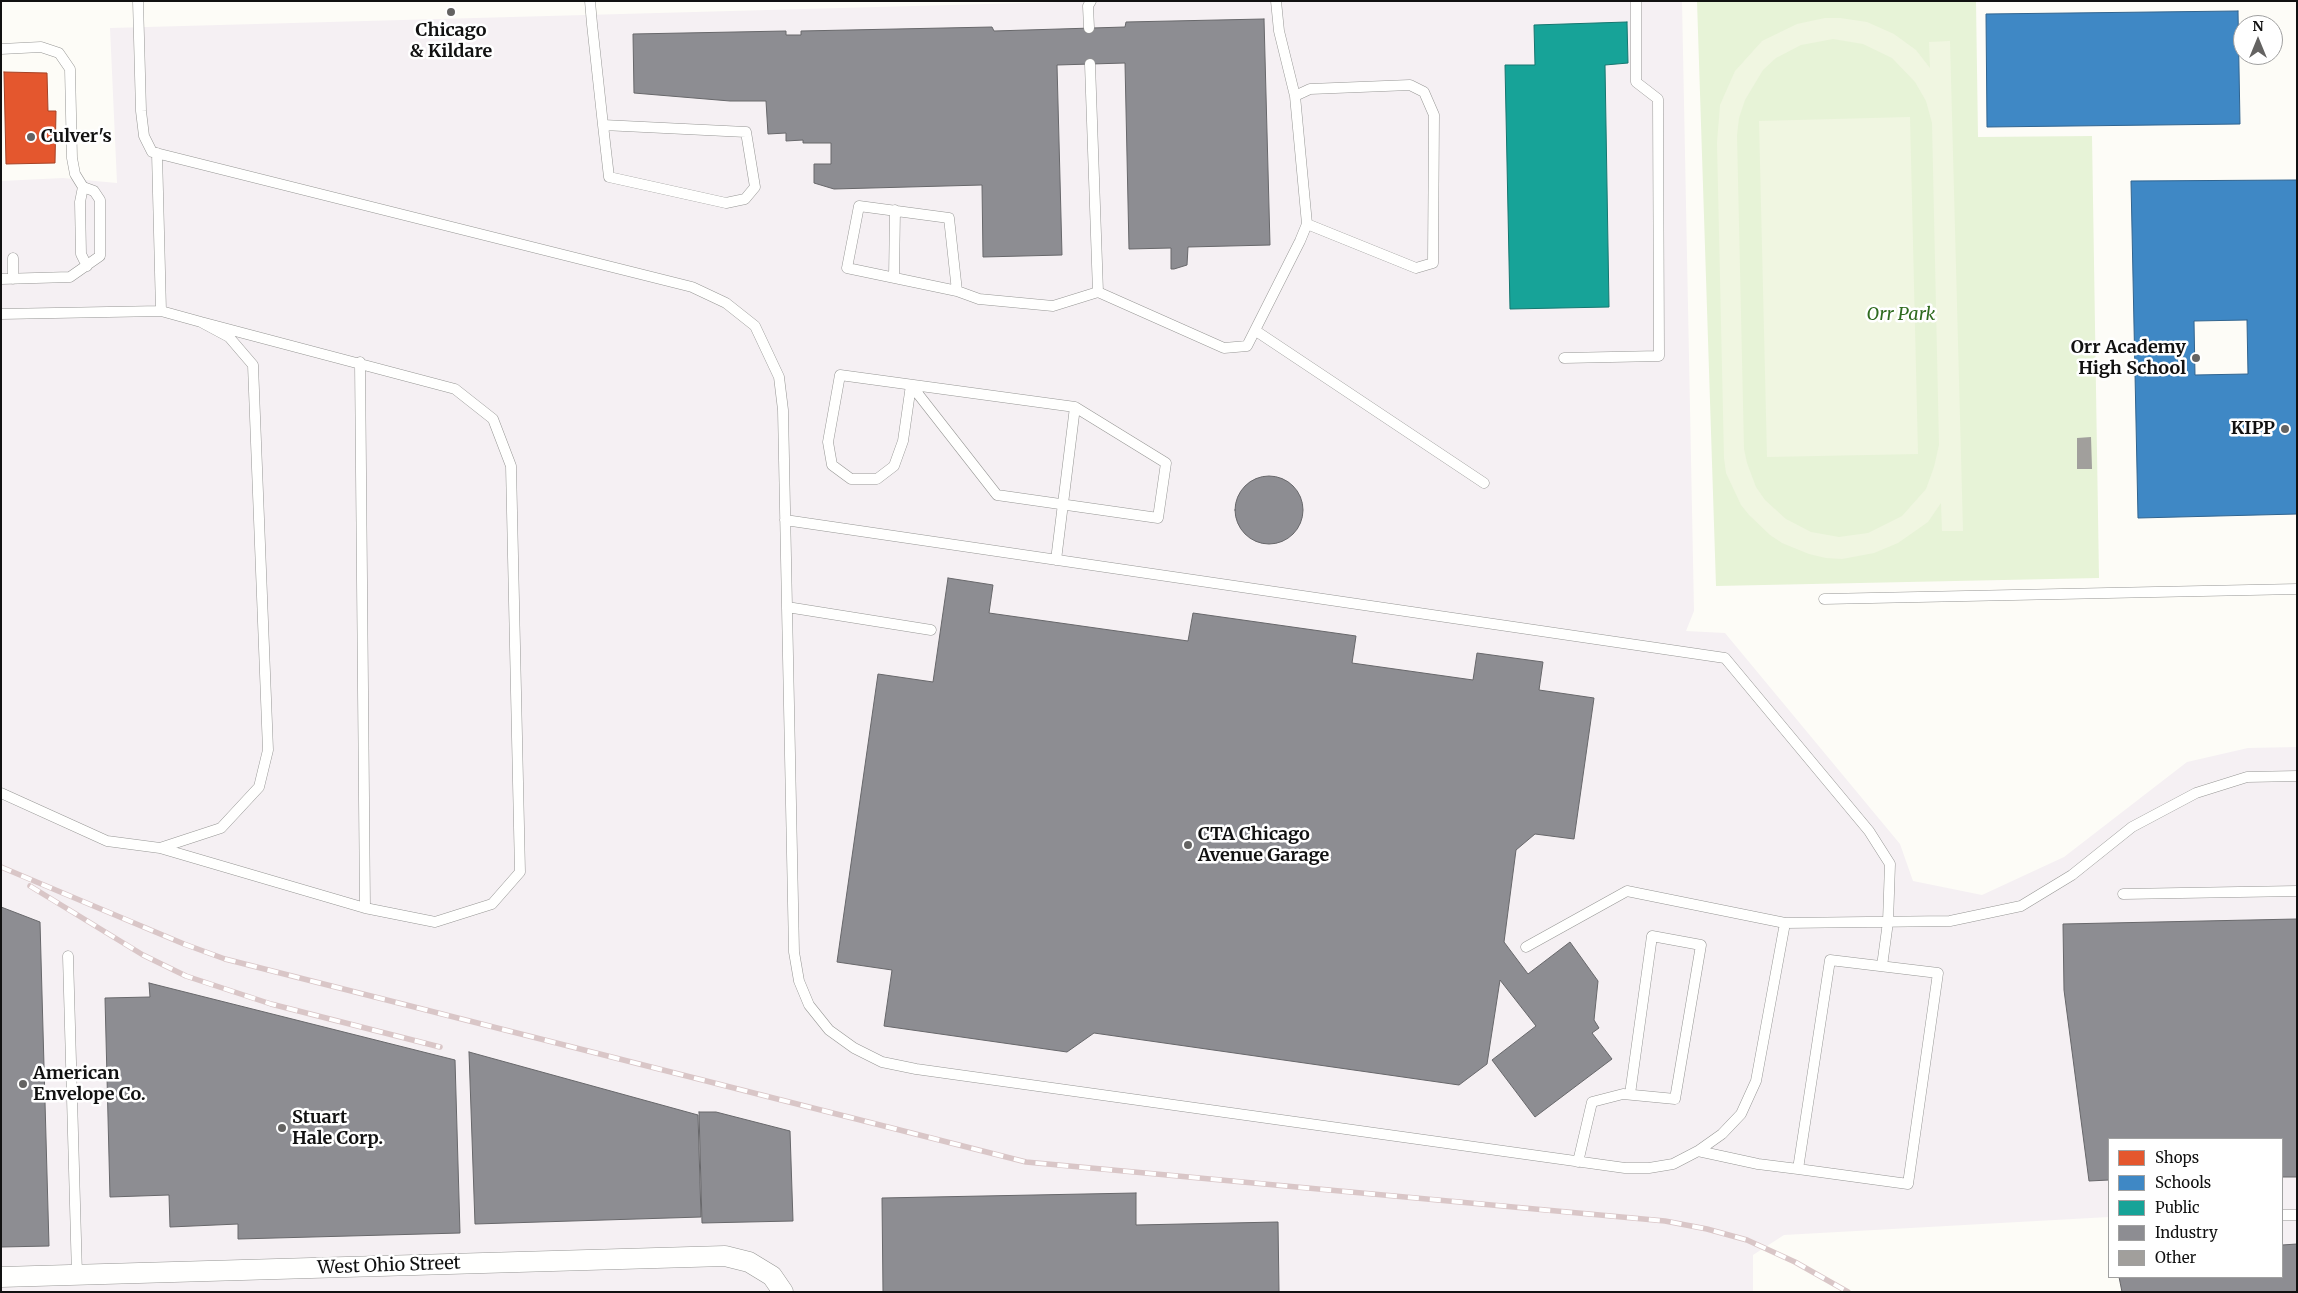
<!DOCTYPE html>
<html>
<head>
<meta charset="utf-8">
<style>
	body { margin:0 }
	#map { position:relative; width:2298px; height:1293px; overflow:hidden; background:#fdfcf7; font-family:Merriweather,serif }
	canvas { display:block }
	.frame { position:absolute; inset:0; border:2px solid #111; pointer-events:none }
	.legend { position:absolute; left:2108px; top:1138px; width:175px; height:140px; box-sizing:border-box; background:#fff; border:1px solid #a0a0a0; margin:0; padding:6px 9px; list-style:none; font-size:15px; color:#111 }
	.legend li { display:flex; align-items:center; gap:10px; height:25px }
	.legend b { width:25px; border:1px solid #a0a0a0 }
	.north { position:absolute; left:2233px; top:15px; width:50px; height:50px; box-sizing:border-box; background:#fff; border:1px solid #a0a0a0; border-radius:50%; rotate:0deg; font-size:14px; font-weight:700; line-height:20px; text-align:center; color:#111 }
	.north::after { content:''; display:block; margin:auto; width:18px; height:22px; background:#646362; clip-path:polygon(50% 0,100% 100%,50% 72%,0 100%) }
</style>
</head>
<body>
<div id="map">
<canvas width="2298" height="1293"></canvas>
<div class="frame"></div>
<ul class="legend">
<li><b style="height:14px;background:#e4572e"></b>Shops</li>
<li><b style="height:14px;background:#3f88c5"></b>Schools</li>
<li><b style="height:14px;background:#17a398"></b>Public</li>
<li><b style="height:14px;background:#8d8d92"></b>Industry</li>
<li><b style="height:14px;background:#a19f9c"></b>Other</li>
</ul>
<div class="north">N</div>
</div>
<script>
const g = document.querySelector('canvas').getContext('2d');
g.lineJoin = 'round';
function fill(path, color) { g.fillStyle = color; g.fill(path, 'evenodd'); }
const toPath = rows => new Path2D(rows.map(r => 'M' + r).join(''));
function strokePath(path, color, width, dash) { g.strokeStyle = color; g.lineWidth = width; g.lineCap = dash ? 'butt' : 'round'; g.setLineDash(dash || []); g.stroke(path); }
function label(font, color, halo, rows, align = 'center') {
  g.font = font + ' Merriweather,serif'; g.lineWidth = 5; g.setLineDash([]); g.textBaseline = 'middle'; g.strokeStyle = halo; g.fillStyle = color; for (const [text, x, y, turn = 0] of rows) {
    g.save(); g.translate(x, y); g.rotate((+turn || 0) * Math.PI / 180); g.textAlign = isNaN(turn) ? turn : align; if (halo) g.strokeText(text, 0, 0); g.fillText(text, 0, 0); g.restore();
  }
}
fill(toPath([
	[1096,1,1682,1,1694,611,1686,631,1725,633,1900,844,1913,881,1982,895,2064,857,2187,762,2248,748,2297,747,2297,1292,2122,1292,2119,1277,2282,1277,2282,1139,2109,1139,2109,1217,1784,1235,1753,1255,1753,1292,1,1292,1,181,63,178,117,183,110,28]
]), '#f5f0f3');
fill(toPath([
	[1697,1,1976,1,1978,137,2092,136,2099,578,1716,586]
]), '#e7f3d7');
fill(toPath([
	[1825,18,1840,18,1867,22,1894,34,1916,50,1930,68,1929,42,1950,41,1963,531,1942,531,1941,503,1928,522,1898,543,1874,553,1842,559,1826,558,1809,554,1782,543,1770,535,1749,515,1741,505,1726,473,1724,458,1717,143,1720,105,1735,71,1762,41,1797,24],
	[1833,39,1863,44,1892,58,1915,82,1926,101,1932,123,1939,445,1934,467,1926,489,1902,516,1868,533,1839,537,1811,532,1786,519,1765,500,1756,487,1747,463,1744,449,1737,135,1739,118,1745,100,1763,70,1776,58,1801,45],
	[1910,117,1918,454,1767,457,1759,121]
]), '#f0f6e1');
const shops = toPath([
	[4,72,47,73,48,111,56,111,55,163,6,164,4,72]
]);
fill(shops, '#e4572e');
strokePath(shops, '#a54225', 1);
const schools = toPath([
	[2238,11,2240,124,1987,127,1986,14,2238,11],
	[2297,180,2297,514,2138,518,2131,181,2297,180],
	[2247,320,2248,374,2195,375,2194,321,2247,320]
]);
fill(schools, '#3f88c5');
strokePath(schools, '#31648f', 1);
const public = toPath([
	[1627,22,1628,63,1605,65,1609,307,1510,309,1505,65,1535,65,1534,25,1627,22]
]);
fill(public, '#17a398');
strokePath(public, '#157770', 1);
const industry = toPath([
	[1264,19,1270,245,1188,247,1187,265,1174,269,1171,269,1171,248,1129,249,1125,63,1057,65,1062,255,983,257,982,185,834,189,814,183,814,164,831,164,831,143,803,143,803,140,786,141,786,133,768,134,766,101,730,101,634,93,633,34,786,31,786,35,801,35,801,31,992,27,994,31,1125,27,1126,22,1264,19],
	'1235 510a34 34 0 1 1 68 0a34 34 0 1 1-68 0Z',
	[948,578,993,585,989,613,1188,641,1193,613,1356,636,1352,663,1473,680,1477,653,1543,662,1539,690,1594,698,1574,839,1535,834,1516,850,1504,942,1528,974,1570,942,1598,981,1594,1020,1599,1028,1592,1033,1612,1059,1535,1117,1492,1060,1536,1026,1500,980,1487,1064,1459,1085,1094,1033,1067,1052,884,1026,892,970,837,962,878,674,933,682,948,578],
	[1,907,40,922,49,1246,1,1247,1,907],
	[2297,919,2297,1177,2282,1177,2282,1139,2109,1139,2109,1180,2089,1181,2064,990,2063,924,2297,919],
	[149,983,455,1060,460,1233,238,1239,238,1224,170,1227,169,1195,110,1197,105,998,150,997,149,983],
	[469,1052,698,1115,701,1217,475,1224,469,1052],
	[699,1112,716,1112,790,1131,793,1221,702,1223,699,1112],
	[1136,1193,1136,1225,1278,1222,1279,1292,883,1292,882,1198,1136,1193],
	[2297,1244,2297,1292,2122,1292,2119,1277,2282,1277,2282,1245,2297,1244]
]);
fill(industry, '#8d8d92');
strokePath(industry, '#68686b', 1);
fill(toPath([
	[2091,437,2092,469,2077,469,2077,438]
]), '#a19f9c');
const lane = toPath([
	[138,1,141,111,144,136,152,152,692,287,726,303,755,326,779,377,783,410,794,952,799,981,809,1005,829,1030,854,1048,882,1062,916,1069,1625,1168,1649,1168,1673,1164,1698,1151,1722,1134,1741,1114,1756,1081,1785,923],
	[590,1,592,24,603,125,609,177,726,203,745,199,755,187,746,132,603,125],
	[1089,28,1088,6,1091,1],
	[1,49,41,47,59,53,70,69,72,158,75,174,83,187,94,191,100,200,100,256,70,277,1,279],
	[1090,64,1098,292],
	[1295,96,1310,89,1410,85,1424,92,1434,115,1433,263,1416,268,1307,224],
	[83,187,80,202,81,254,87,266],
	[13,258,13,279],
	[894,278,895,210],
	[957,291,949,218,859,206,847,268,957,291,979,299,1053,306,1098,292,1224,348,1247,346,1300,241,1307,224,1295,96,1279,31,1276,1],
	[1,314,161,311,157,153],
	[1256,331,1484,483],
	[1564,358,1659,356,1658,99,1636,82,1636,1],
	[360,362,365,908],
	[911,385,903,441,894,466,877,479,851,479,832,465,828,442,840,375,1075,407,1056,560],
	[911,385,997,495,1158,518,1166,463,1075,407],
	[785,520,1725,658,1869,831,1890,864,1888,922,1882,966],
	[1824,599,2297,589],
	[787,607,931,630],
	[1,793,107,841,160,848,221,828,259,787,268,750,253,365,229,337,201,322,161,311],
	[160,848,365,908,435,922,492,904,520,872,511,466,493,419,455,389,201,322],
	[2123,894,2297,891],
	[1526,947,1627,891,1785,923,1950,921,2021,906,2072,875,2132,827,2196,793,2247,777,2297,776],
	[68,956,77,1275],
	[1698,1151,1758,1164,1798,1169,1908,1184,1938,973,1830,960,1798,1169],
	[1578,1162,1592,1102,1623,1094,1675,1099,1701,945,1652,936,1630,1094],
	[2282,1215,2297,1215]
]);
const street = toPath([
	[1,1277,725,1256,749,1262,772,1276,783,1292]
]);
strokePath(lane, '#979795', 11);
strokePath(street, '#979795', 21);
strokePath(lane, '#fffffe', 10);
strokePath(street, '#fffffe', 20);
const rail = toPath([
	[1,867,184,944,225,959,1026,1162,1665,1221,1707,1229,1747,1240,1795,1262,1848,1292],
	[30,886,143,955,186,976,271,1004,440,1047]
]);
strokePath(rail, '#d9c6c7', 5.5);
strokePath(rail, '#fff', 4, [11]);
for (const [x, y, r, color] of [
	[451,12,5,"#646362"],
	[31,137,5,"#646362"],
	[2196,358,5,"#646362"],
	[2285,429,5,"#646362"],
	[1188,845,5,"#646362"],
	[23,1084,5,"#646362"],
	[282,1128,5,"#646362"]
]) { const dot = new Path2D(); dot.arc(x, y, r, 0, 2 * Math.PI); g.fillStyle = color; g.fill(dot); strokePath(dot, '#fff', 2); }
label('bold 18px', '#111', '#fff', [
	["Chicago",451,31,"center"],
	["& Kildare",451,52,"center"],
	["Culver's",41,137],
	["Orr Academy",2186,348,"right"],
	["High School",2186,369,"right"],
	["KIPP",2275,429,"right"],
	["CTA Chicago",1198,835],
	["Avenue Garage",1198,856],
	["American",33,1074],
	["Envelope Co.",33,1095],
	["Stuart",292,1118],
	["Hale Corp.",292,1139]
], 'left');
label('italic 18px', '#2f6b1f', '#fff', [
	["Orr Park",1901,315]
]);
label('18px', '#111', '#fff', [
	["West Ohio Street",389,1266,-2]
]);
</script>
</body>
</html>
